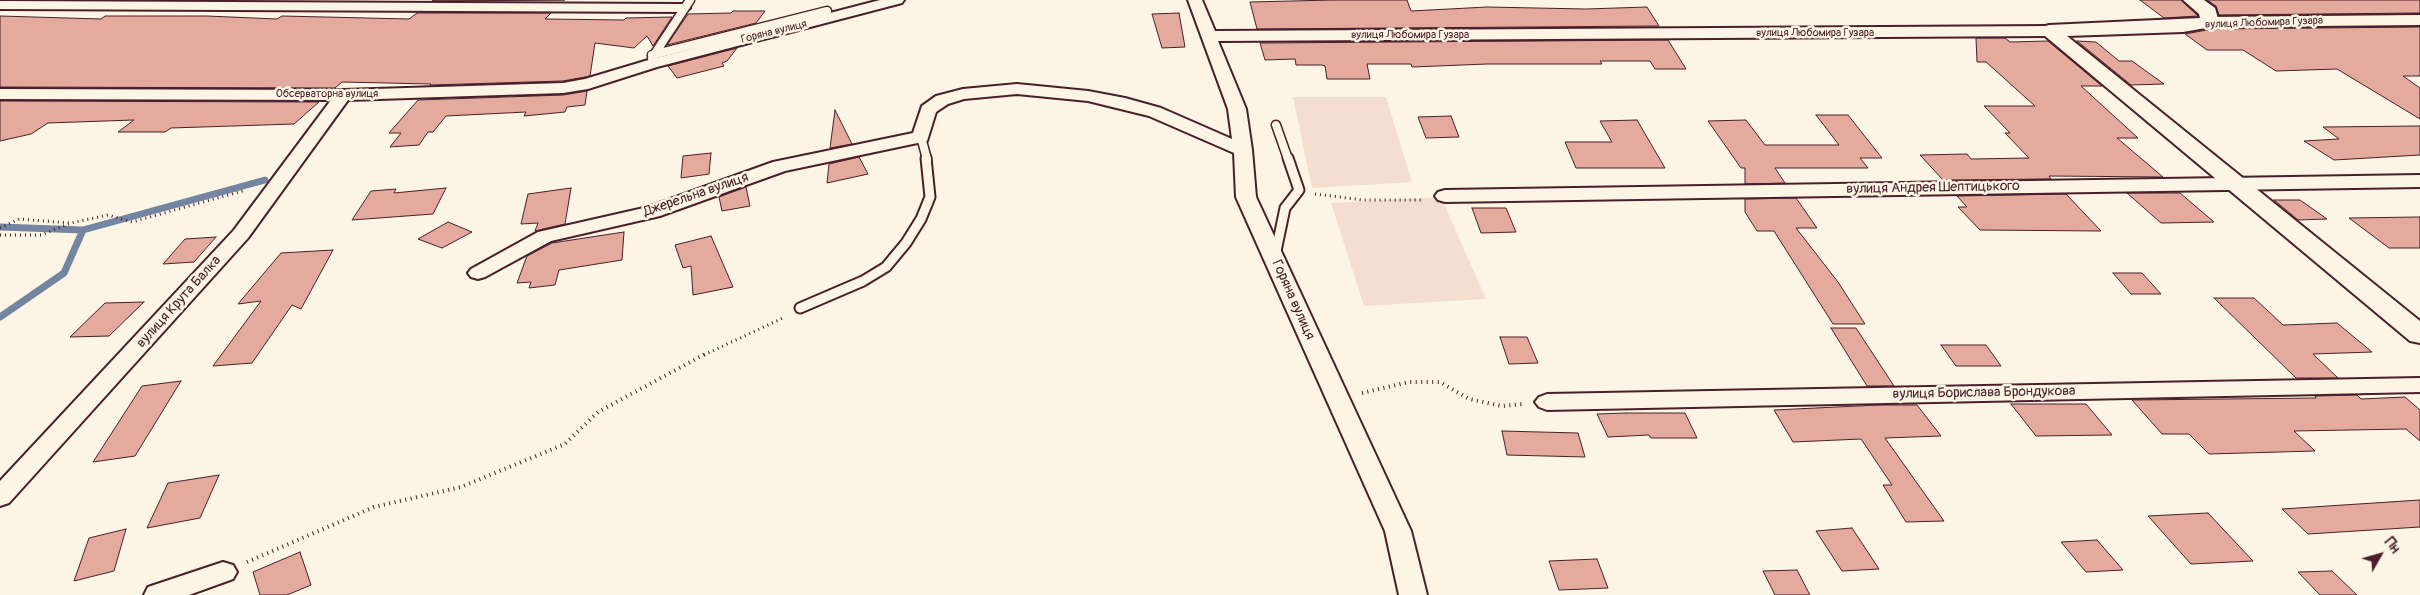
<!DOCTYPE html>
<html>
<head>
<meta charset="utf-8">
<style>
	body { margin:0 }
	#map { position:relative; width:2420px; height:595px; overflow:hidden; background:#fcf5e5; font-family:Pangolin,sans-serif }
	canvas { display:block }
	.north { position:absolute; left:2355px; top:530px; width:50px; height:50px; -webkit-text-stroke:4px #fcf5e5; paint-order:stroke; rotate:52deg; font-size:14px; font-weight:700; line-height:20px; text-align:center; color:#4a1f2b }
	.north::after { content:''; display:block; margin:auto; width:18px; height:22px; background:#4a1f2b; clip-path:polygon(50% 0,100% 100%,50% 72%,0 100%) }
</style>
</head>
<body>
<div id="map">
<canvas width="2420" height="595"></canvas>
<div class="north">Пн</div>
</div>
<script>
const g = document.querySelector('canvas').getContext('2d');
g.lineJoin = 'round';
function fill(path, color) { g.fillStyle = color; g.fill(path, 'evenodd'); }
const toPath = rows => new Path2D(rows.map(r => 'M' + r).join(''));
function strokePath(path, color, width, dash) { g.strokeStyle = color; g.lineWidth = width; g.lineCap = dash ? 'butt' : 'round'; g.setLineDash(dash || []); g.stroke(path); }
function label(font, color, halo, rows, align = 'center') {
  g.font = font + ' Pangolin,sans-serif'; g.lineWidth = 5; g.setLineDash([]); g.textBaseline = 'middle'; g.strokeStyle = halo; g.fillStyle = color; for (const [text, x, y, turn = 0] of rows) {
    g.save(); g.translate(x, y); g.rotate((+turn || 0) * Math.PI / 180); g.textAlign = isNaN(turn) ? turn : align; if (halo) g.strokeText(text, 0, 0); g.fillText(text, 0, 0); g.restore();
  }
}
fill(toPath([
	[1293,97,1386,97,1412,182,1312,188],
	[1441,197,1486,299,1364,306,1331,203]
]), '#f4decf');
strokePath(toPath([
	[0,227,83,230,64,273,0,317],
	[83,230,265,180]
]), '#7385a0', 7);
const building = toPath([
	[434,0,565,0,432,1,434,0],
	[1333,0,1407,0,1411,11,1487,7,1586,9,1647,7,1659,26,1257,29,1250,2,1333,0],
	[2140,0,2181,0,2198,16,2164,18,2140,0],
	[2207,0,2420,0,2420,13,2219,15,2216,6,2207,0],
	[733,11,765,11,756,23,667,45,688,14,731,13,733,11],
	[417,13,551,13,545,19,624,20,626,18,672,17,653,46,647,36,634,48,595,43,590,76,563,81,430,85,431,84,342,82,335,88,0,87,0,16,101,19,105,16,207,16,277,19,282,16,409,19,417,13],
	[1179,13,1185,47,1162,48,1152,14,1179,13],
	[2420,27,2420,76,2403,76,2420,88,2420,119,2337,69,2276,71,2243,50,2207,50,2185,34,2212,29,2420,27],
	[1976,38,2005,38,2010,42,2048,41,2102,86,2081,86,2138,138,2117,138,2163,177,2049,176,2051,179,1943,180,1920,155,1967,154,1971,159,2029,158,2005,133,2010,133,1984,106,2035,106,1986,62,1977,62,1976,38],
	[1668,40,1686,69,1655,69,1650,61,1600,61,1602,64,1487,64,1412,67,1411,64,1367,64,1370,79,1327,79,1325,66,1322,65,1296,65,1295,59,1265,60,1260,43,1668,40],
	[2077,41,2096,42,2119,61,2132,61,2164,84,2131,85,2077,41],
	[737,48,727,61,722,63,724,66,677,78,668,66,737,48],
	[587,91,585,105,567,107,565,112,524,116,526,112,446,116,433,132,428,132,419,145,390,147,401,133,389,133,418,100,563,95,587,91],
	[0,101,319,102,294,124,171,128,165,132,118,132,134,120,48,123,31,134,0,141,0,101],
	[835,110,852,144,830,148,835,110],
	[1816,115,1848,115,1882,158,1860,158,1868,168,1775,168,1785,183,1745,184,1745,168,1741,168,1708,121,1746,120,1765,145,1839,145,1816,115],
	[1451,116,1459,137,1426,138,1418,117,1451,116],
	[1637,120,1665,168,1576,168,1565,142,1612,142,1600,121,1637,120],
	[2420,126,2420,155,2334,160,2304,141,2339,139,2323,127,2420,126],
	[711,153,709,174,681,178,683,156,711,153],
	[859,157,868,174,827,183,829,164,859,157],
	[746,187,750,206,722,211,719,197,746,187],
	[446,188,433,214,352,220,371,191,396,189,394,193,446,188],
	[571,188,565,224,535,231,538,223,521,224,528,194,571,188],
	[2127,193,2180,193,2214,222,2161,223,2127,193],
	[2066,194,2101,231,1980,230,1958,207,1967,207,1957,196,2066,194],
	[1796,198,1817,228,1796,228,1838,282,1865,324,1833,324,1774,231,1757,231,1745,212,1745,199,1796,198],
	[2274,200,2300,200,2327,219,2298,220,2274,200],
	[1472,208,1506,208,1516,232,1481,233,1472,208],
	[2420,217,2420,248,2389,248,2349,218,2420,217],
	[448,222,472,232,442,248,418,239,448,222],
	[624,232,622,260,559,270,555,285,529,288,531,282,517,283,527,256,552,243,624,232],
	[711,236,733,287,693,295,691,266,683,268,675,245,711,236],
	[216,237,194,262,163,264,185,239,216,237],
	[333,250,301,309,292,305,252,363,213,366,261,301,238,304,281,253,333,250],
	[2113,273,2142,273,2161,294,2131,294,2113,273],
	[2214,298,2254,298,2283,325,2337,323,2372,352,2313,354,2338,378,2296,378,2214,298],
	[144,302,109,336,70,337,105,303,144,302],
	[1831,328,1856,328,1894,386,1867,386,1831,328],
	[1500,337,1527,337,1538,363,1509,364,1500,337],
	[1941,345,1986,345,2001,366,1956,366,1941,345],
	[181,381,135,456,93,462,142,386,181,381],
	[2357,395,2361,399,2405,397,2420,410,2420,441,2406,429,2294,431,2315,451,2209,454,2189,434,2162,434,2132,400,2316,398,2315,396,2357,395],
	[2011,404,2086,404,2112,435,2036,436,2011,404],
	[1879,405,1917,405,1941,436,1885,438,1944,521,1906,522,1883,485,1892,485,1861,439,1793,442,1774,410,1879,405],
	[1626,413,1685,413,1697,438,1651,438,1649,435,1608,437,1597,414,1626,413],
	[1502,431,1578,433,1585,457,1507,455,1502,431],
	[219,475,200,518,147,528,168,483,219,475],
	[2420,500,2420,527,2308,534,2282,509,2420,500],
	[2208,513,2253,561,2191,564,2148,516,2208,513],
	[1852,528,1879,569,1842,571,1816,531,1852,528],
	[126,529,114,571,74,581,89,538,126,529],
	[2097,540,2123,570,2086,572,2061,542,2097,540],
	[300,552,311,585,287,595,260,595,253,572,300,552],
	[1597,559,1608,588,1559,590,1549,561,1597,559],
	[1797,570,1810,595,1775,595,1763,571,1797,570],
	[2332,571,2357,595,2320,595,2298,572,2332,571]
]);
fill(building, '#e3aa9d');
strokePath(building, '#4a1f2b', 1);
const serviceFar1 = toPath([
	[652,55,827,11],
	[652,58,690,0],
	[1276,125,1288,159],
	[921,137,927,159]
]);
const service = toPath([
	[1275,256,1285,208,1299,190,1288,158],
	[800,308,863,281,886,267,906,243,921,219,930,197,926,158]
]);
const minor = toPath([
	[880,0,904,0,902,3,657,67,588,89,563,93,348,100,248,238,9,503,0,506,0,481,234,230,331,100,0,99,0,89,343,90,563,83,585,79,645,61,880,0],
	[1188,0,1202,0,1215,31,2049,26,2057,31,2049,36,1218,41,1246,109,1252,150,1256,197,1411,531,1427,595,1399,595,1385,531,1236,197,1234,153,1149,116,1088,101,1017,94,964,99,948,104,936,112,927,141,785,171,660,216,551,241,485,277,478,279,471,277,468,273,471,269,538,232,648,207,773,162,913,133,922,106,936,96,963,89,1017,84,1088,91,1125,98,1161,108,1232,139,1228,109,1188,0],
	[0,1,683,4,690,8,683,12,0,9,0,1],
	[2420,15,2420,25,2210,27,2202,22,2210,17,2420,15],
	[2420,175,2420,187,1445,202,1438,200,1435,196,1438,192,1445,190,2420,175],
	[2420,378,2420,392,1547,410,1539,407,1535,402,1539,397,1547,394,2420,378],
	[223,562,233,565,237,572,233,579,189,595,144,595,148,587,223,562]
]);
const tertiary = toPath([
	[2183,0,2204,0,2215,8,2219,22,2217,26,2183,32,2067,36,2420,321,2420,343,2410,341,2039,31,2042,27,2049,25,2200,18,2199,14,2183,0]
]);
strokePath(serviceFar1, '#4a1f2b', 11);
strokePath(service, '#4a1f2b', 13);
strokePath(minor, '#4a1f2b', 4);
strokePath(tertiary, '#4a1f2b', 4);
strokePath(toPath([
	[1315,194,1363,200,1423,200],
	[0,228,19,219,70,223],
	[0,235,41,235,71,223,108,215,132,222,246,190],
	[704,355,785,317]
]), '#4a1f2b', 3, [1, 4]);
strokePath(toPath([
	[1362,393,1409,382,1440,382,1469,399,1502,406,1524,404],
	[247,562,374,507,461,487,565,444,598,412,707,353]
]), '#4a1f2b', 4, [1, 4.5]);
strokePath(serviceFar1, '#fcf5e5', 8);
strokePath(service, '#fcf5e5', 9);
fill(minor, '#fcf5e5');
fill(tertiary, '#fcf5e5');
label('11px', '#4a1f2b', '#fcf5e5', [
	["вулиця Любомира Гузара",2264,23,-2],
	["Горяна вулиця",774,32,-14],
	["вулиця Любомира Гузара",1815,33],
	["вулиця Любомира Гузара",1410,35],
	["Обсерваторна вулиця",327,94]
]);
label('14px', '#4a1f2b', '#fcf5e5', [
	["вулиця Андрея Шептицького",1933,188,-1],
	["Джерельна вулиця",696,195,-19],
	["Горяна вулиця",1293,300,66],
	["вулиця Крута Балка",179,302,-48],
	["вулиця Борислава Брондукова",1984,393,-1]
]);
</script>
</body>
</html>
